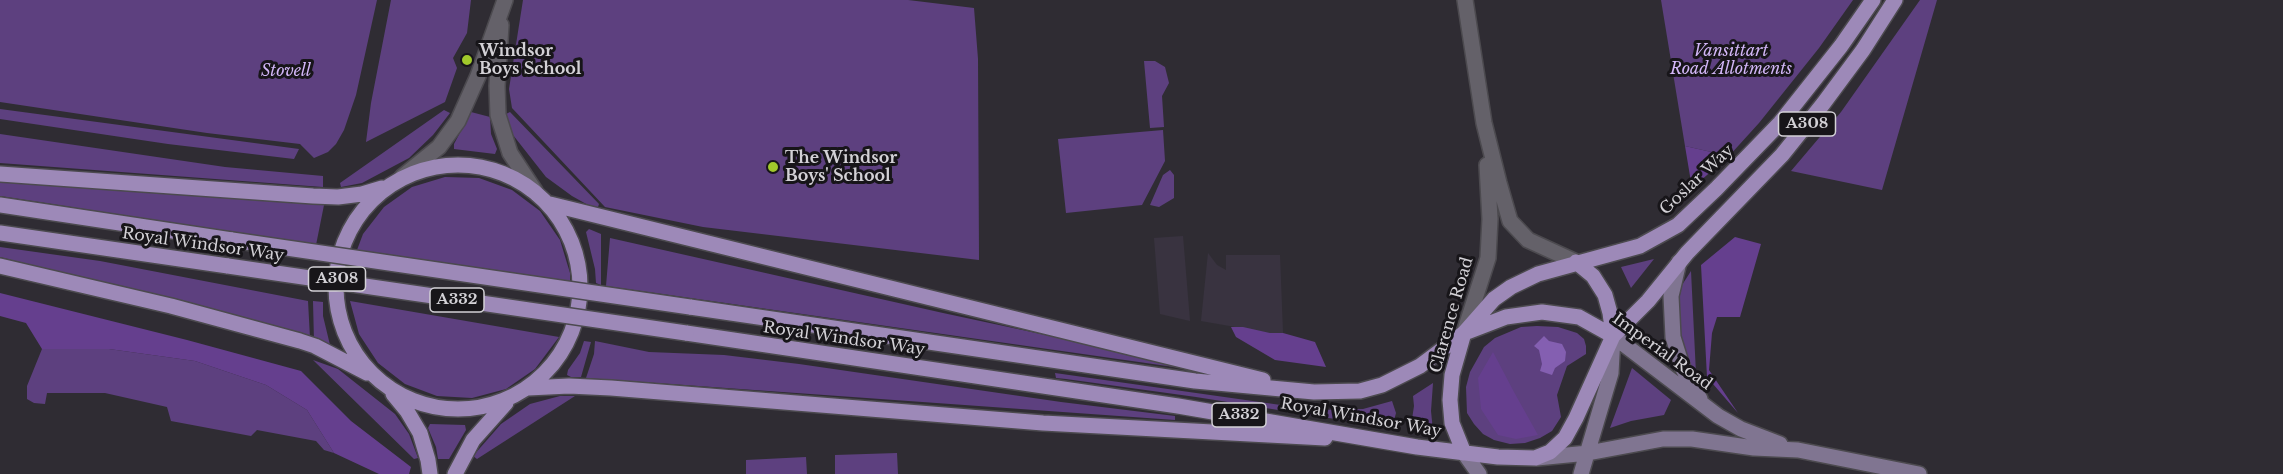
<!DOCTYPE html>
<html>
<head>
<meta charset="utf-8">
<style>
	body { margin:0 }
	canvas { display:block; background:#2f2c33 }
</style>
</head>
<body>
<canvas width="2283" height="474"></canvas>
<script>
const g = document.querySelector('canvas').getContext('2d');
g.lineJoin = 'round';
function fill(path, color) { g.fillStyle = color; g.fill(path, 'evenodd'); }
const toPath = rows => new Path2D(rows.map(r => 'M' + r).join(''));
function strokePath(path, color, width, dash) { g.strokeStyle = color; g.lineWidth = width; g.lineCap = dash ? 'butt' : 'round'; g.setLineDash(dash || []); g.stroke(path); }
function label(font, color, halo, rows, align = 'center') {
  g.font = font + ' "Libre Baskerville",serif'; g.lineWidth = 6; g.setLineDash([]); g.textBaseline = 'middle'; g.strokeStyle = halo; g.fillStyle = color; for (const [text, x, y, turn = 0] of rows) {
    g.save(); g.translate(x, y); g.rotate((+turn || 0) * Math.PI / 180); g.textAlign = isNaN(turn) ? turn : align; if (halo) g.strokeText(text, 0, 0); g.fillText(text, 0, 0); g.restore();
  }
}
fill(toPath([
	[1183,236,1190,321,1160,314,1154,238],
	[1208,253,1217,265,1226,270,1226,255,1280,255,1283,333,1270,333,1201,321]
]), '#393340');
fill(toPath([
	[0,0,377,0,356,95,344,130,336,144,328,152,314,158,300,144,207,133,0,102],
	[391,0,471,0,467,33,453,58,457,68,445,102,366,142,371,103],
	[523,0,908,0,974,8,978,59,979,260,703,227,605,207,512,108,509,89],
	[1661,0,1853,0,1819,48,1759,123,1729,156,1685,146],
	[1920,0,1937,0,1882,190,1791,171,1841,112],
	[1144,61,1155,61,1165,67,1169,83,1162,96,1164,127,1150,128],
	[0,109,299,149,294,159,168,144,0,119],
	[444,110,450,113,433,135,409,158,362,183,341,187,340,183],
	[471,112,490,117,491,134,497,149,495,154,454,149,454,144],
	[510,112,599,204,597,210,572,196,546,177,513,135,506,114],
	[1163,130,1165,161,1142,205,1066,213,1058,139],
	[0,134,225,167,323,176,323,187,0,163],
	[1170,170,1174,175,1174,198,1159,207,1150,205,1163,175],
	[445,177,479,178,512,190,540,211,560,240,570,273,570,281,357,250,363,234,384,207,412,187],
	[0,182,104,189,324,205,316,245,0,196],
	[589,229,601,234,601,285,596,283,595,269,586,232],
	[610,238,943,313,1181,364,1181,368,606,286],
	[0,247,100,261,308,301,310,338,0,257],
	[1654,259,1631,288,1621,267],
	[1691,271,1696,374,1692,372,1679,350,1678,305,1682,285],
	[313,301,323,302,323,316,330,345,314,341],
	[350,301,559,337,535,369,506,389,472,398,437,396,405,384,378,363,359,334],
	[1537,326,1558,327,1577,333,1584,339,1586,346,1586,354,1567,366,1557,395,1561,417,1552,431,1540,438,1525,443,1510,444,1494,440,1483,434,1474,424,1467,413,1466,387,1470,372,1484,347,1495,338,1521,327],
	[584,341,591,342,581,377,571,377,567,375,568,370,580,353],
	[595,341,649,352,724,355,799,364,1061,402,1175,416,1175,420,586,378,594,354],
	[42,349,109,349,195,361,266,385,307,410,334,453,324,450,316,441,257,430,251,436,171,421,167,407,105,393,47,393,45,404,34,403,27,399,27,386],
	[313,360,338,369,395,414,409,434,418,458,414,459],
	[1632,368,1671,400,1664,415,1631,421,1610,428],
	[1055,373,1316,410,1363,409,1392,401,1396,413,1392,428,1196,397,1066,379,1056,378],
	[1433,383,1431,411,1433,431,1411,426,1414,406,1413,396],
	[560,396,575,396,477,459,473,456,501,424,530,404],
	[430,424,465,425,466,430,449,459,438,459,436,447,428,428],
	[897,453,898,474,835,474,835,455],
	[806,457,807,474,746,474,746,460]
]), '#5d407f');
fill(toPath([
	[1685,146,1729,156,1692,188],
	[1735,237,1761,244,1740,317,1717,317,1712,333,1709,370,1738,413,1707,377,1701,265],
	[0,293,187,340,301,371,351,421,411,467,409,474,379,474,334,453,307,410,266,385,195,361,109,349,42,349,26,323,0,316],
	[1231,327,1243,327,1270,333,1283,333,1315,342,1326,367,1275,360,1236,337],
	[1493,352,1514,392,1538,435,1516,439,1498,435,1481,409,1478,378]
]), '#653f8e');
fill(toPath([
	[1544,336,1549,341,1562,344,1566,352,1565,361,1555,368,1552,375,1540,371,1542,364,1539,350,1534,346]
]), '#845fb1');
const tertiary = toPath([
	[1465,0,1484,123,1499,183,1510,221,1528,240,1576,262],
	[501,25,497,86,498,115,510,153,535,191],
	[402,177,439,147,458,121,478,76,505,0],
	[1464,333,1488,258,1490,219,1487,165]
]);
const secondary = toPath([
	[1679,262,1671,296,1673,337,1683,369,1700,399],
	[1613,336,1718,416,1741,429,1780,444],
	[1464,453,1479,474],
	[1537,458,1588,453,1663,439,1692,439,1754,448,1798,450,1919,474],
	[1581,474,1611,373,1613,336]
]);
const primary = toPath([
	'336 287a122 122 0 1 1 244 0a122 122 0 1 1-244 0Z',
	[0,174,313,196,338,197,362,194,382,188],
	[550,204,1263,380],
	[0,205,232,240],
	[0,233,228,266],
	[1576,262,1593,276,1605,295,1610,313,1613,336],
	[0,266,171,306,300,341,315,346,367,373],
	[690,307,1195,381,1314,392,1360,391,1382,385,1420,366,1464,333,1494,299,1511,287,1538,274,1640,246,1678,225,1716,189,1780,123,1841,46,1873,0],
	[1467,332,1506,317,1542,312,1579,317,1613,336],
	[686,333,1178,406,1417,447,1498,457,1535,458,1550,452,1565,438,1576,418,1613,336,1648,301,1687,253,1782,155,1823,104,1863,50,1895,0],
	[1464,333,1452,375,1450,400,1452,423,1464,453],
	[528,388,569,386,611,388,1043,423,1325,438],
	[393,394,407,411,420,433,428,460,430,474],
	[455,474,473,440,506,403]
]);
strokePath(tertiary, '#4c4a4f', 18);
strokePath(secondary, '#4c4a4f', 18);
strokePath(primary, '#4c4a4f', 18);
strokePath(tertiary, '#646169', 15);
strokePath(secondary, '#807591', 15);
strokePath(primary, '#9d89b8', 15);
const primaryBridge = toPath([
	[232,240,690,307],
	[228,266,686,333]
]);
strokePath(primaryBridge, '#4c4a4f', 18, []);
strokePath(primaryBridge, '#9d89b8', 15);
for (const [x, y, r, color] of [
	[467,60,6,"#a1c92b"],
	[773,167,6,"#a1c92b"]
]) { const dot = new Path2D(); dot.arc(x, y, r, 0, 2 * Math.PI); g.fillStyle = color; g.fill(dot); strokePath(dot, '#171519', 2); }
for (const [x, y, w] of [
	[1807,124,57],
	[337,279,57],
	[457,300,54],
	[1239,415,54]
]) { const box = new Path2D(); box.roundRect(x - w / 2, y - 12, w, 24, 4.5); g.fillStyle = '#171519'; g.fill(box); strokePath(box, '#d3d1d6', 1.5); }
label('bold 15px', '#d3d1d6', null, [
	["A308",1807,124],
	["A308",337,279],
	["A332",457,300],
	["A332",1239,415]
]);
label('bold 16px', '#d3d1d6', '#171519', [
	["Windsor",479,51],
	["Boys School",479,69],
	["The Windsor",785,158],
	["Boys' School",785,176]
], 'left');
label('italic 16px', '#d2b6f7', '#171519', [
	["Vansittart",1731,51],
	["Road Allotments",1731,69],
	["Stovell",286,71]
]);
label('16px', '#d3d1d6', '#171519', [
	["Goslar Way",1697,180,-43],
	["Royal Windsor Way",203,245,8],
	["Clarence Road",1452,315,-74],
	["Royal Windsor Way",844,339,8],
	["Imperial Road",1662,352,36],
	["Royal Windsor Way",1361,418,10]
]);
</script>
</body>
</html>
